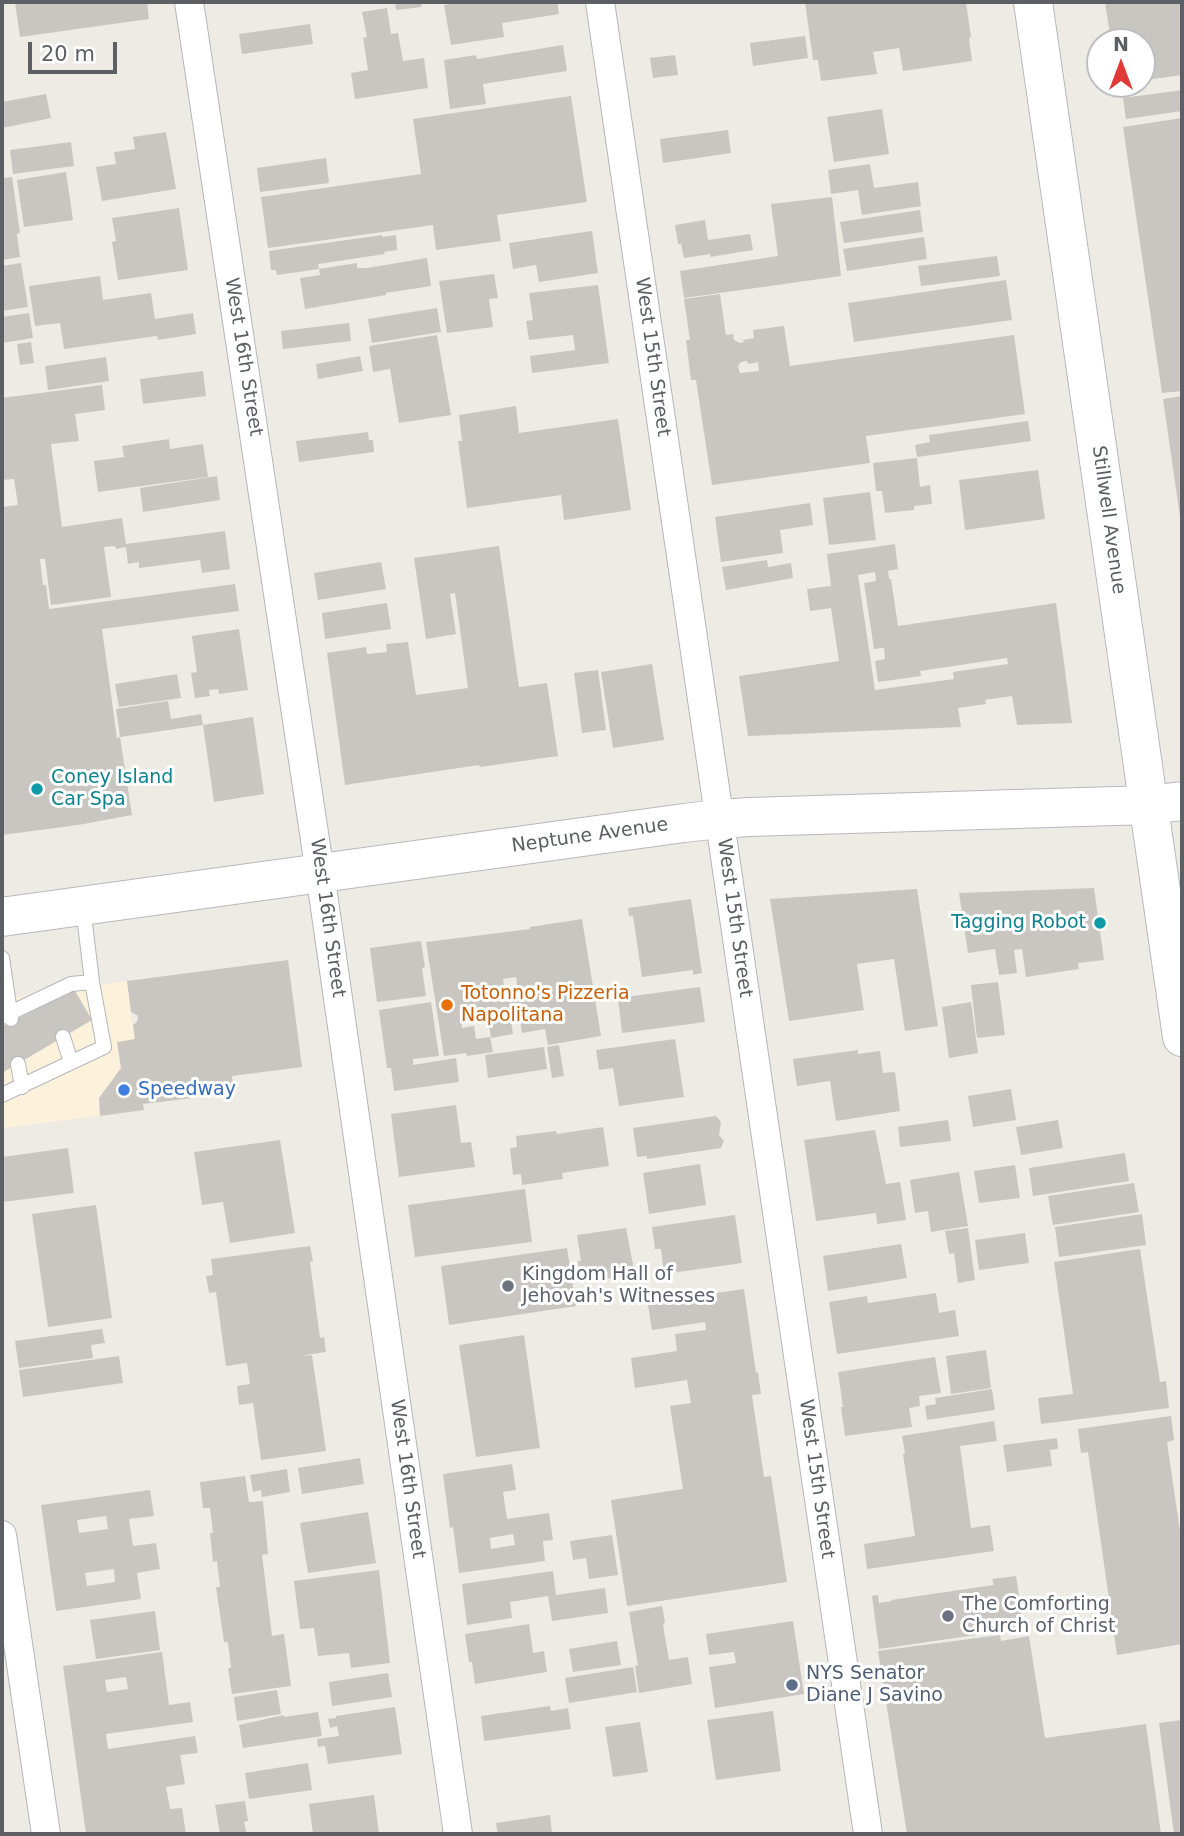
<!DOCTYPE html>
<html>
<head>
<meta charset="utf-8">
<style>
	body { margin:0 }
	#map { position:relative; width:1184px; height:1836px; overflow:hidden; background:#eeebe4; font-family:"DejaVu Sans",sans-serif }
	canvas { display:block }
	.frame { position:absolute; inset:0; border:4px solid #5c6064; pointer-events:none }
	.north { position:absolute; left:1086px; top:28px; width:70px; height:70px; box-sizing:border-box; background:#fff; border:2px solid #bebfc1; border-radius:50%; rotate:0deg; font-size:19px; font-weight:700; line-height:28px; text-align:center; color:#5c6064 }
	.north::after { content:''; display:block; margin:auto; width:24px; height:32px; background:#e13937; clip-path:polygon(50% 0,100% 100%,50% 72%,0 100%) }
	.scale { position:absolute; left:28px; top:42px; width:89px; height:32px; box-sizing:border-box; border:4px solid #5c6064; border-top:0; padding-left:9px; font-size:21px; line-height:24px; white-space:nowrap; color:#5c6064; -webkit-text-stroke:5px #fff; paint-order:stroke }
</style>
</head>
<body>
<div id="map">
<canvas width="1184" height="1836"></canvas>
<div class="frame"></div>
<div class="north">N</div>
<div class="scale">20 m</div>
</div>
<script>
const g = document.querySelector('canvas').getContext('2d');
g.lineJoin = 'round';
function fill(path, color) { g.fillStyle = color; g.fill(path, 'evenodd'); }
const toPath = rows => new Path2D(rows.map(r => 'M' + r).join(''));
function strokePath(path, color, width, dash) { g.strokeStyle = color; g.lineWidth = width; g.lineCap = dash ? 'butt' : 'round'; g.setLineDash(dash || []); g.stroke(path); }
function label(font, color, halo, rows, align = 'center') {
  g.font = font + ' "DejaVu Sans",sans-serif'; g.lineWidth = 6; g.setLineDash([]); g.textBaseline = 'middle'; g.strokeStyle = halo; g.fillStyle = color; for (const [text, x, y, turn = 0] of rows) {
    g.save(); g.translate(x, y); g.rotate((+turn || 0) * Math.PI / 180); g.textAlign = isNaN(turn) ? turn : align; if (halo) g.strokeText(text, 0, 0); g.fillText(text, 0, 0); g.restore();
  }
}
fill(toPath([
	[127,981,144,1110,2,1128,2,1000]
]), '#fcf2db');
fill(toPath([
	[15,2,147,2,149,19,20,37],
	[395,2,421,2,422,7,396,10],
	[464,2,557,2,559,14,502,23,504,37,451,45,444,5],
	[805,2,966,2,971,37,969,38,972,61,903,71,899,48,873,52,877,74,821,81,818,60,813,60],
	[1105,2,1182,2,1182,75,1146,80,1144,68,1142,68,1142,42,1111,42],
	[387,8,391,34,398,33,403,61,424,58,428,88,355,99,351,73,368,70,363,38,367,37,362,12],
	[310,24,313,44,242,54,239,34],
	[805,36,808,58,753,66,750,43],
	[563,45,567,71,483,84,486,104,450,109,444,60,476,55,477,59],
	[675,55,678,75,653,78,650,58],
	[1182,90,1182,111,1126,119,1123,98],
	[46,94,51,118,2,128,2,102],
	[571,96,587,202,497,215,501,241,436,250,433,225,268,248,261,197,421,174,413,119],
	[882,109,889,154,834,162,827,117],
	[1182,118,1182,391,1162,393,1123,127],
	[728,130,731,153,663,163,660,139],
	[166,132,176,189,102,201,96,167,116,164,114,152,135,149,133,137],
	[71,142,74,166,13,174,10,150],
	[326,158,329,183,260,192,257,168],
	[870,164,874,188,918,182,921,206,862,215,858,190,831,194,828,170],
	[66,172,73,220,24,227,17,180],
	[12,177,20,233,17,234,20,257,2,260,2,178],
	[832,197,841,276,684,298,680,271,778,256,771,204],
	[179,208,188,270,118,280,112,242,116,241,112,218],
	[920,210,923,232,844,243,840,222],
	[705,220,708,240,750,234,753,250,710,257,710,254,684,258,681,244,678,244,675,225],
	[592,231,598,273,539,282,536,265,513,269,509,243],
	[382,235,382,237,396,235,397,250,384,252,385,254,318,264,319,269,277,275,276,270,271,270,269,251],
	[924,237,927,259,847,271,843,249],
	[997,256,1000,276,921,286,918,266],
	[427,258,431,286,386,293,386,295,305,309,300,278,320,275,319,269,357,263,357,268,367,268],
	[21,263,28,307,2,311,2,266],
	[494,274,498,298,489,299,493,327,447,333,439,281],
	[100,276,103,300,151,293,155,319,193,313,196,334,158,340,157,336,64,349,60,323,35,326,29,286],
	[1006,280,1012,320,854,342,848,303],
	[598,285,609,363,532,373,530,356,575,350,573,335,529,340,526,321,533,320,529,293],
	[720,294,726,335,733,334,734,340,740,343,744,342,743,340,754,338,753,330,784,326,790,366,1014,335,1025,414,866,436,870,463,712,485,696,380,691,380,686,340,690,340,684,299],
	[747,361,748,364,758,362,759,371,740,373,738,366,741,362],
	[437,308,441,332,372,343,368,319],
	[29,313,33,338,2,343,2,317],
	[349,323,351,341,283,349,281,331],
	[437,335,451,415,399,423,390,369,373,372,369,346],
	[31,342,34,363,20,365,17,344],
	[360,356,363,371,318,379,316,364],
	[106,357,109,381,48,390,45,366],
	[203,371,206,396,143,404,140,379],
	[102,385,105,410,75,414,79,441,51,444,62,527,122,518,126,544,225,531,230,569,202,573,200,560,139,568,139,562,128,564,126,547,116,549,115,546,104,547,111,597,51,605,45,559,40,559,43,585,46,585,49,609,235,584,239,611,102,629,117,738,120,737,132,815,78,825,2,835,2,507,18,505,14,479,2,480,2,398],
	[1182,396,1182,523,1181,524,1163,399],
	[516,406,519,433,618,419,631,510,564,520,561,495,467,508,458,441,462,441,459,415],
	[1028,421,1031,441,917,457,915,445,930,442,929,435],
	[368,432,369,440,373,440,374,452,299,462,296,441],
	[169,439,170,449,203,444,208,477,98,492,94,461,124,457,122,446],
	[917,458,920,487,930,485,932,504,914,506,914,510,885,513,882,491,876,491,873,463],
	[1038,470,1045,519,965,530,959,480],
	[217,476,220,500,143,512,140,488],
	[870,492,876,540,829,545,823,498],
	[810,503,813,525,780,530,783,553,721,562,715,517],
	[895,544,898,569,888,571,889,579,891,579,898,626,1056,603,1072,723,1017,725,1012,696,985,700,986,704,958,708,961,727,748,736,739,676,839,661,831,608,810,611,807,589,831,586,827,554],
	[875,572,876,581,864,583,874,649,884,648,885,659,875,661,878,682,921,676,920,671,1007,658,1008,664,953,672,954,679,875,690,858,575],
	[499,546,519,687,547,683,558,756,480,767,479,765,345,785,327,653,366,647,367,654,387,652,386,644,408,642,416,695,468,688,455,593,450,594,456,634,426,639,414,558],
	[767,560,768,567,791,563,793,578,726,590,722,567],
	[381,562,386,589,318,600,314,573],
	[387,603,391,629,325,639,322,613],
	[239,629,248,690,219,694,218,689,209,690,210,696,195,698,191,673,197,672,192,636],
	[652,664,664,740,613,748,601,672],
	[598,670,606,730,582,733,574,673],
	[177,674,181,698,119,707,115,684],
	[168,701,171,719,201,714,203,725,120,737,116,709],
	[253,717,264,794,214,802,203,725],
	[1094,888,1104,960,1078,963,1079,969,1026,977,1022,949,1014,950,1017,973,999,975,995,949,968,953,959,893],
	[917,889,938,1026,905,1031,894,959,857,964,864,1010,789,1021,770,899],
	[691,899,702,973,693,975,693,970,642,977,633,916,629,916,628,908],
	[582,919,601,1036,548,1045,545,1029,522,1033,520,1019,511,1021,513,1034,491,1038,488,1016,461,1020,462,1028,474,1026,476,1039,490,1037,493,1052,467,1056,466,1053,444,1056,426,942,530,929,530,927],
	[516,977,518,991,505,993,503,979],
	[421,941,425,967,422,968,426,996,377,1002,370,948],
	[288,960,302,1067,232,1076,234,1093,143,1104,144,1110,100,1116,99,1098,121,1068,117,1042,135,1039,133,1025,137,1022,138,1018,137,1015,131,1012,127,981],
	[998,982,1005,1035,977,1038,971,985],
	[700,987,705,1022,622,1033,618,998],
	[74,989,92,1020,2,1073,2,1027],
	[431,1002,439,1056,413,1059,413,1065,456,1058,459,1082,394,1091,391,1068,387,1068,379,1010],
	[971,1002,978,1053,949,1058,942,1007],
	[675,1039,684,1097,619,1106,613,1068,599,1070,596,1050],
	[559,1045,564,1076,552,1078,547,1047],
	[544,1047,547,1069,488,1078,485,1055],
	[858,1050,858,1054,880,1051,883,1073,895,1072,900,1111,836,1121,830,1081,797,1086,793,1059],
	[1011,1089,1016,1120,973,1127,968,1096],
	[456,1105,461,1143,471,1142,475,1167,399,1177,391,1114],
	[716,1116,721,1122,719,1135,724,1141,721,1148,647,1159,647,1156,637,1157,633,1128],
	[948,1120,951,1141,900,1147,898,1127],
	[1058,1120,1063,1148,1021,1155,1016,1127],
	[603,1127,609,1166,562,1173,563,1179,522,1185,521,1174,513,1175,510,1148,517,1147,516,1136,556,1131,557,1134],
	[875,1130,886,1184,900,1182,906,1220,877,1224,876,1213,816,1221,804,1140],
	[280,1140,295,1233,230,1243,223,1202,202,1205,194,1152],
	[68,1148,74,1193,2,1202,2,1157],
	[1125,1153,1129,1181,1033,1196,1029,1168],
	[700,1164,706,1205,649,1214,643,1173],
	[1015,1165,1020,1198,979,1203,974,1171],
	[959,1172,968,1226,931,1232,928,1211,915,1213,910,1180],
	[1134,1183,1139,1212,1053,1225,1048,1196],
	[525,1189,532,1242,415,1257,408,1205],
	[96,1205,112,1318,48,1327,32,1214],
	[1142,1214,1146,1245,1059,1257,1055,1227],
	[735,1215,742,1263,664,1274,661,1249,655,1249,652,1227],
	[626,1228,635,1275,596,1280,596,1276,580,1279,578,1261,581,1261,577,1235],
	[968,1228,975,1280,958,1283,954,1253,949,1254,945,1231],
	[1025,1233,1029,1263,979,1270,975,1240],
	[901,1244,907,1278,828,1291,823,1256],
	[310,1246,313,1261,310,1262,320,1338,324,1337,326,1352,299,1356,312,1355,326,1451,261,1460,253,1403,239,1405,237,1386,250,1384,247,1363,226,1366,216,1292,209,1293,206,1276,213,1275,211,1259],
	[567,1248,576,1306,449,1325,441,1266],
	[1140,1249,1160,1382,1166,1381,1169,1408,1041,1424,1038,1398,1073,1394,1054,1262],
	[744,1289,756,1373,758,1372,761,1394,752,1395,764,1477,771,1476,787,1582,627,1606,611,1500,683,1489,670,1406,691,1403,687,1380,635,1388,631,1358,677,1351,675,1334,706,1330,705,1322,652,1330,648,1305,717,1296,716,1293],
	[936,1293,939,1313,955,1310,959,1336,837,1354,829,1302,867,1296,868,1303],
	[102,1329,105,1343,91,1345,93,1358,19,1368,15,1341],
	[524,1335,540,1448,476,1457,459,1345],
	[986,1350,991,1388,951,1394,946,1356],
	[119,1356,123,1383,23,1397,19,1370],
	[935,1357,941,1393,919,1396,920,1406,909,1408,912,1427,845,1436,841,1407,843,1407,838,1372],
	[992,1389,995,1410,927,1420,925,1406,936,1404,935,1398],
	[1171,1416,1174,1440,1167,1442,1182,1545,1182,1644,1117,1655,1088,1452,1081,1453,1078,1429],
	[994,1421,997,1441,960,1446,971,1528,990,1525,994,1551,867,1569,864,1544,915,1536,903,1454,905,1453,902,1436],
	[1057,1438,1058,1449,1050,1450,1052,1466,1007,1472,1003,1445],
	[360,1458,364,1484,302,1494,298,1468],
	[512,1464,516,1490,503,1492,507,1519,549,1513,553,1540,543,1541,545,1561,459,1573,453,1527,450,1528,443,1474],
	[513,1534,515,1545,491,1549,490,1538],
	[287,1469,290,1492,262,1497,261,1490,253,1492,250,1475],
	[245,1476,249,1502,263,1501,268,1554,262,1555,272,1636,284,1634,291,1686,232,1694,228,1668,231,1668,228,1642,224,1642,216,1587,220,1587,217,1561,213,1562,210,1533,213,1533,210,1508,203,1508,200,1482],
	[150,1490,154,1516,129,1519,133,1546,156,1543,160,1569,137,1573,141,1599,56,1611,41,1505],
	[106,1516,108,1529,79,1533,77,1520],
	[114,1569,115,1582,87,1586,85,1573],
	[368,1512,376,1563,308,1573,300,1523],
	[612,1535,618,1575,589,1579,586,1558,573,1560,570,1541],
	[379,1570,390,1663,351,1668,349,1653,318,1656,314,1628,300,1629,294,1581],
	[553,1571,556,1595,605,1588,608,1613,552,1621,548,1596,510,1602,512,1618,467,1625,462,1584],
	[1016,1576,1024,1628,879,1649,872,1596,878,1595,879,1603,892,1601,891,1600,994,1585,992,1579],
	[662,1606,665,1622,663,1625,669,1660,688,1657,692,1684,639,1693,635,1666,638,1665,629,1612],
	[155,1611,160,1650,96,1659,90,1620],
	[793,1621,804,1694,715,1708,709,1667,736,1663,734,1652,709,1655,706,1634],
	[529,1624,533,1653,544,1651,547,1672,475,1684,472,1662,469,1662,465,1634],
	[1000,1635,1001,1641,1029,1636,1045,1738,1146,1724,1161,1834,907,1834,878,1651],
	[617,1641,621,1665,573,1672,569,1649],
	[162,1652,169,1705,190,1702,193,1722,106,1734,108,1749,195,1736,198,1753,180,1755,185,1784,166,1787,170,1809,182,1808,186,1834,86,1834,63,1666],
	[126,1677,128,1689,107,1692,105,1680],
	[633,1667,637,1692,569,1703,565,1678],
	[388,1673,392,1697,332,1706,329,1682],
	[277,1690,281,1714,237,1721,234,1697],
	[550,1706,551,1711,568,1708,571,1729,484,1741,481,1716],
	[395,1707,402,1754,328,1764,325,1746,318,1747,317,1739,339,1736,337,1726,330,1728,328,1719,336,1718,336,1716],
	[773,1711,781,1771,716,1780,707,1720],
	[318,1712,322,1736,243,1748,239,1725,284,1715,284,1717],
	[1182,1720,1182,1834,1174,1834,1159,1723],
	[640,1722,648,1772,613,1777,605,1727],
	[308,1763,312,1790,249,1799,245,1773],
	[374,1795,379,1834,313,1834,309,1804],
	[245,1801,248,1821,244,1822,247,1834,220,1834,215,1805],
	[550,1815,552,1834,498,1834,496,1823]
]), '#c9c6c1');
const lane = toPath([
	[2,958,11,1019],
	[2,1017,71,984,92,982],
	[63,1037,71,1062],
	[18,1064,22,1087],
	[2,1095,104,1047,92,982,83,907]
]);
const street = toPath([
	[189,2,320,873,458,1834],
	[600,2,868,1834],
	[2,1535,46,1834]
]);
const secondary = toPath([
	[1033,2,1182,1037],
	[2,917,684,823,719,819,749,817,1149,805,1182,801]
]);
strokePath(lane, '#b4b7ba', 16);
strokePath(street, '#b4b7ba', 30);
strokePath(secondary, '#b5b9bd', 40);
strokePath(lane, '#fff', 14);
strokePath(street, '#fff', 28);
strokePath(secondary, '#fff', 38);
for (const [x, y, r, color] of [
	[37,789,7,"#0f9aa8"],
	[1100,923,7,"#0f9aa8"],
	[447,1005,7,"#e8710a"],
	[124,1090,7,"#3f7fe0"],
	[508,1286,7,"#6b7280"],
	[948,1616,7,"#6b7280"],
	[792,1685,7,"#5c6f8a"]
]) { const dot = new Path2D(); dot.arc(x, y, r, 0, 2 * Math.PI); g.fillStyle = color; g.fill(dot); strokePath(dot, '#fff', 2.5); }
label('19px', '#5c6064', '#fff', [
	["West 16th Street",243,357,81],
	["West 15th Street",652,357,82],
	["Stillwell Avenue",1108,520,82],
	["Neptune Avenue",590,836,-8],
	["West 16th Street",327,918,82],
	["West 15th Street",734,918,82],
	["West 16th Street",407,1479,82],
	["West 15th Street",816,1479,82]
]);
label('19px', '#0d838f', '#fff', [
	["Coney Island",51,778],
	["Car Spa",51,800],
	["Tagging Robot",1086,923,"right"]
], 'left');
label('19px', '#c56008', '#fff', [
	["Totonno's Pizzeria",461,994],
	["Napolitana",461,1016]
], 'left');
label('19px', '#366cbe', '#fff', [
	["Speedway",138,1090]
], 'left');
label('19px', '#5b616d', '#fff', [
	["Kingdom Hall of",522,1275],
	["Jehovah's Witnesses",522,1297],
	["The Comforting",962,1605],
	["Church of Christ",962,1627]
], 'left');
label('19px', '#4e5e75', '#fff', [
	["NYS Senator",806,1674],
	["Diane J Savino",806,1696]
], 'left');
</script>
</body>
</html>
